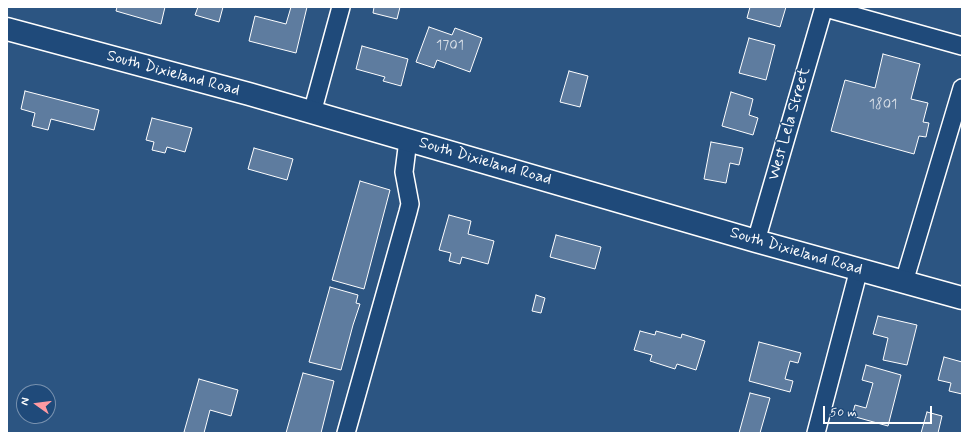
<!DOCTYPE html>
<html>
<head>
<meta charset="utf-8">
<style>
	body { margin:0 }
	#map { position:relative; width:969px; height:440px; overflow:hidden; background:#2c5582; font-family:Mynerve,sans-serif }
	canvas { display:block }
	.frame { position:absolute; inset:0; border:8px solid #fff; pointer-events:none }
	.north { position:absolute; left:16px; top:384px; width:40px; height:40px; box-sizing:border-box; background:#1f4a7a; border:1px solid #7992af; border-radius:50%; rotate:284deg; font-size:11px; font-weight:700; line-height:16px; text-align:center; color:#fff }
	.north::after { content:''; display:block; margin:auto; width:14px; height:18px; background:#ff9aa2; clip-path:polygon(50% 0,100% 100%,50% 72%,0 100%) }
	.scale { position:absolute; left:823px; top:406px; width:109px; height:18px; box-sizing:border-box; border:2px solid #fff; border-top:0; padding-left:5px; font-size:12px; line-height:14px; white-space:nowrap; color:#fff; -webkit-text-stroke:3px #1f4a7a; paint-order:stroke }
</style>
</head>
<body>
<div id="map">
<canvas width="969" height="440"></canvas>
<div class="frame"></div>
<div class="north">N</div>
<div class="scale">50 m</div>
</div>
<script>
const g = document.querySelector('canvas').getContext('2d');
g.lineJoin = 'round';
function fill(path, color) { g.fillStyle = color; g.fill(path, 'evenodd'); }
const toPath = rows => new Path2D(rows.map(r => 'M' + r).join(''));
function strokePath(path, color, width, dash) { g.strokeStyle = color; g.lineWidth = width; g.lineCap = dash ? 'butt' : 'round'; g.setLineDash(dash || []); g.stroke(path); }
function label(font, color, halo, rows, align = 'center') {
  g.font = font + ' Mynerve,sans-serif'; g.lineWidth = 3; g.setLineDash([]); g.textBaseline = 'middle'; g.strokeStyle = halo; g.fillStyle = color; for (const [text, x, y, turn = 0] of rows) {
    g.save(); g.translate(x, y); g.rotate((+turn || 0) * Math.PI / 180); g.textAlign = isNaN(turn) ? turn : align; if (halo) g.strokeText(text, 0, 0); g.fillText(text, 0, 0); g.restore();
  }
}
const building = toPath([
	[117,7,165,7,161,24,116,11,117,7],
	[198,7,223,7,219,22,195,15,198,7],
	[291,7,307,7,296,53,249,41,255,16,286,24,291,7],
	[374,7,400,7,397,19,373,13,374,7],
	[750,7,786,7,780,27,747,18,750,7],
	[429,27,452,35,455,28,482,38,470,72,437,60,434,68,416,62,429,27],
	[749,38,775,45,766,80,739,73,749,38],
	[362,46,408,59,401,86,383,81,385,77,356,69,362,46],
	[883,54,920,64,911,99,928,103,923,122,929,123,926,137,919,136,914,154,831,131,845,80,875,88,883,54],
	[569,71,588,76,580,107,560,102,569,71],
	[25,91,99,110,94,130,51,119,48,130,32,126,35,113,21,109,25,91],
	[731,92,753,99,749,115,758,118,753,135,722,126,731,92],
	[152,118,192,128,185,152,167,147,165,153,152,150,154,142,146,140,152,118],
	[711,142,743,148,739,165,730,163,726,183,704,179,711,142],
	[254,148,293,159,287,180,248,169,254,148],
	[360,181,390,190,364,289,332,280,360,181],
	[449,215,471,221,468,234,494,241,488,264,462,257,460,264,449,261,451,253,439,250,449,215],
	[556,235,601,247,595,269,550,257,556,235],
	[330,287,358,295,356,303,360,304,353,325,341,370,309,362,330,287],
	[536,295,545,298,541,313,532,311,536,295],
	[878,316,917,325,907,365,883,360,888,338,873,334,878,316],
	[640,331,655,335,656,331,681,338,682,334,705,341,696,370,677,364,675,369,650,361,652,355,634,350,640,331],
	[759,342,801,353,798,363,790,361,785,379,793,381,790,392,749,381,759,342],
	[944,357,962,362,962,394,949,391,951,383,938,380,944,357],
	[866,365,901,375,888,426,852,416,855,405,866,408,873,383,862,380,866,365],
	[303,373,334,381,321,433,286,433,303,373],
	[199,379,238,390,231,416,210,410,204,433,188,433,184,432,199,379],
	[750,393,770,398,760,433,739,433,750,393],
	[927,412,942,416,938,433,921,433,927,412]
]);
fill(building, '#5e7c9f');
strokePath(building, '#fff', 1);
const minor = toPath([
	[826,7,833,10,962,46],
	[312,113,341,7],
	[756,241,824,7],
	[904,282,962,88],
	[346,433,408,212,410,204,404,172,408,140],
	[816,433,859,269]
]);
const major = toPath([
	[7,29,249,94,756,241,962,298]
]);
strokePath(minor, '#fff', 20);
strokePath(major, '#fff', 25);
strokePath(minor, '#1f4a7a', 17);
strokePath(major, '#1f4a7a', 22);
label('14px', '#d7dee7', null, [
	["1701",450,46],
	["1801",883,105]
]);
label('16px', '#fff', '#1f4a7a', [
	["South Dixieland Road",173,74,15],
	["West Lela Street",790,124,-74],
	["South Dixieland Road",485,162,16],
	["South Dixieland Road",796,252,16]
]);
</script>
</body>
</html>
